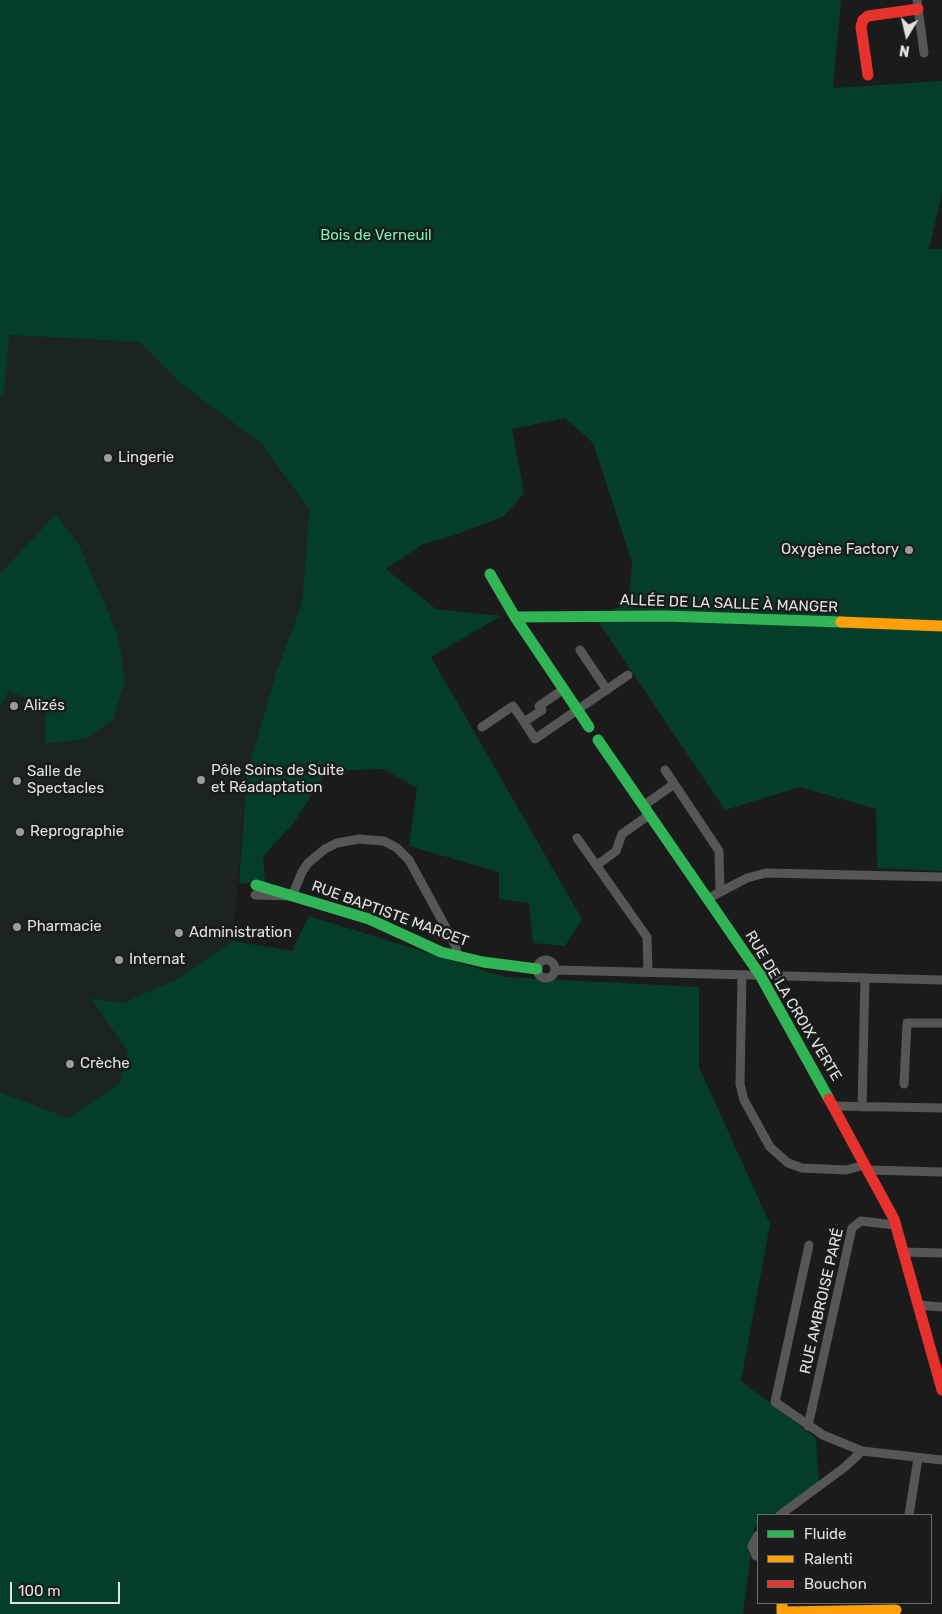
<!DOCTYPE html>
<html>
<head>
<meta charset="utf-8">
<style>
	body { margin:0 }
	#map { position:relative; width:942px; height:1614px; overflow:hidden; background:#1a1b1a; font-family:Rubik,sans-serif }
	canvas { display:block }
	.legend { position:absolute; left:757px; top:1514px; width:175px; height:90px; box-sizing:border-box; background:#191c1a; border:1px solid #696b69; margin:0; padding:6px 9px; list-style:none; font-size:15px; color:#e0e2e0 }
	.legend li { display:flex; align-items:center; gap:10px; height:25px }
	.legend b { width:25px; border:1px solid #696b69 }
	.north { position:absolute; left:882px; top:10px; width:50px; height:50px; -webkit-text-stroke:4px #191c1a; paint-order:stroke; rotate:189deg; font-size:14px; font-weight:700; line-height:20px; text-align:center; color:#e0e2e0 }
	.north::after { content:''; display:block; margin:auto; width:18px; height:22px; background:#e0e2e0; clip-path:polygon(50% 0,100% 100%,50% 72%,0 100%) }
	.scale { position:absolute; left:10px; top:1582px; width:110px; height:22px; box-sizing:border-box; border:2px solid #e0e2e0; border-top:0; padding-left:6px; font-size:15px; line-height:18px; white-space:nowrap; color:#e0e2e0; -webkit-text-stroke:4px #191c1a; paint-order:stroke }
</style>
</head>
<body>
<div id="map">
<canvas width="942" height="1614"></canvas>
<ul class="legend">
<li><b style="height:6px;background:#30b455"></b>Fluide</li>
<li><b style="height:6px;background:#ff9f0a"></b>Ralenti</li>
<li><b style="height:6px;background:#e5322d"></b>Bouchon</li>
</ul>
<div class="north">N</div>
<div class="scale">100 m</div>
</div>
<script>
const g = document.querySelector('canvas').getContext('2d');
g.lineJoin = 'round';
function fill(path, color) { g.fillStyle = color; g.fill(path, 'evenodd'); }
const toPath = rows => new Path2D(rows.map(r => 'M' + r).join(''));
function strokePath(path, color, width, dash) { g.strokeStyle = color; g.lineWidth = width; g.lineCap = dash ? 'butt' : 'round'; g.setLineDash(dash || []); g.stroke(path); }
function label(font, color, halo, rows, align = 'center') {
  g.font = font + ' Rubik,sans-serif'; g.lineWidth = 5; g.setLineDash([]); g.textBaseline = 'middle'; g.strokeStyle = halo; g.fillStyle = color; for (const [text, x, y, turn = 0] of rows) {
    g.save(); g.translate(x, y); g.rotate((+turn || 0) * Math.PI / 180); g.textAlign = isNaN(turn) ? turn : align; if (halo) g.strokeText(text, 0, 0); g.fillText(text, 0, 0); g.restore();
  }
}
fill(toPath([
	[8,335,140,342,181,384,262,444,309,510,302,603,276,673,247,773,233,941,179,978,123,1003,92,998,128,1052,119,1084,67,1118,0,1092,0,395,4,395]
]), '#1c241f');
fill(toPath([
	[0,0,841,0,833,88,942,81,942,194,929,249,942,249,942,871,877,868,876,809,800,787,725,810,599,623,629,597,632,562,593,443,565,418,512,429,524,493,504,516,452,536,423,544,386,569,436,609,501,616,431,657,582,919,565,946,533,943,529,903,499,899,499,872,409,846,417,788,383,769,327,771,293,824,263,856,265,881,239,884,247,773,276,673,302,603,309,510,262,444,181,384,140,342,9,335,4,396,0,395],
	[56,514,79,545,118,635,125,680,113,720,85,739,45,744,46,707,9,691,0,705,0,574],
	[309,916,505,977,699,987,699,1067,770,1224,741,1381,816,1438,819,1483,772,1515,758,1515,758,1525,754,1528,743,1614,0,1614,0,1092,68,1118,119,1084,128,1052,91,998,123,1003,179,978,233,941,292,951]
]), '#043e28');
strokePath(toPath([
	[917,0,924,53],
	[580,650,607,690],
	[524,722,535,739,628,675],
	[482,727,513,706,524,722,542,710,539,706,564,689],
	[665,770,719,851,720,892],
	[643,806,674,784],
	[577,838,647,937,648,972],
	[597,865,616,851,622,834,649,815],
	[255,895,292,896,302,872,308,863,325,849,337,843,359,839,384,841,397,848,409,860,445,926,456,947,457,956],
	[707,899,747,878,766,873,942,877],
	'537 969a9 9 0 1 1 18 0a9 9 0 1 1-18 0Z',
	[556,970,942,980],
	[742,975,740,1084,744,1100,770,1147,788,1163,802,1168,846,1170,865,1165],
	[904,1084,907,1023,942,1023],
	[835,1106,942,1108],
	[862,1107,865,978],
	[868,1170,942,1172],
	[809,1245,775,1402,823,1435,862,1451,942,1460],
	[903,1252,942,1253],
	[918,1305,942,1307],
	[808,1426,852,1228,861,1221,895,1225],
	[780,1515,845,1467,862,1451],
	[909,1515,918,1458],
	[758,1535,752,1546,756,1556,758,1556]
]), '#565656', 9);
strokePath(toPath([
	[490,574,515,617,589,727],
	[515,617,666,616,841,622],
	[598,740,760,975,829,1099],
	[256,885,369,919,441,952,483,962,537,969]
]), '#30b455', 11);
strokePath(toPath([
	[841,622,942,626],
	[782,1603,782,1612,896,1610]
]), '#ff9f0a', 11);
strokePath(toPath([
	[868,75,861,27,863,20,868,16,918,9],
	[829,1099,894,1219,942,1390]
]), '#e5322d', 11);
for (const [x, y, r, color] of [
	[108,458,5,"#9b9c9b"],
	[909,550,5,"#9b9c9b"],
	[14,706,5,"#9b9c9b"],
	[201,780,5,"#9b9c9b"],
	[17,781,5,"#9b9c9b"],
	[20,832,5,"#9b9c9b"],
	[17,927,5,"#9b9c9b"],
	[179,933,5,"#9b9c9b"],
	[119,960,5,"#9b9c9b"],
	[70,1064,5,"#9b9c9b"]
]) { const dot = new Path2D(); dot.arc(x, y, r, 0, 2 * Math.PI); g.fillStyle = color; g.fill(dot); strokePath(dot, '#191c1a', 2); }
label('15px', '#7deeb4', '#191c1a', [
	["Bois de Verneuil",376,236]
]);
label('15px', '#e0e2e0', '#191c1a', [
	["Lingerie",118,458],
	["Oxygène Factory",899,550,"right"],
	["Alizés",24,706],
	["Pôle Soins de Suite",211,771],
	["et Réadaptation",211,788],
	["Salle de",27,772],
	["Spectacles",27,789],
	["Reprographie",30,832],
	["Pharmacie",27,927],
	["Administration",189,933],
	["Internat",129,960],
	["Crèche",80,1064]
], 'left');
label('15px', '#e0e2e0', '#191c1a', [
	["ALLÉE DE LA SALLE À MANGER",729,604,2],
	["RUE BAPTISTE MARCET",390,914,20],
	["RUE DE LA CROIX VERTE",793,1006,59],
	["RUE AMBROISE PARÉ",822,1301,-77]
]);
</script>
</body>
</html>
